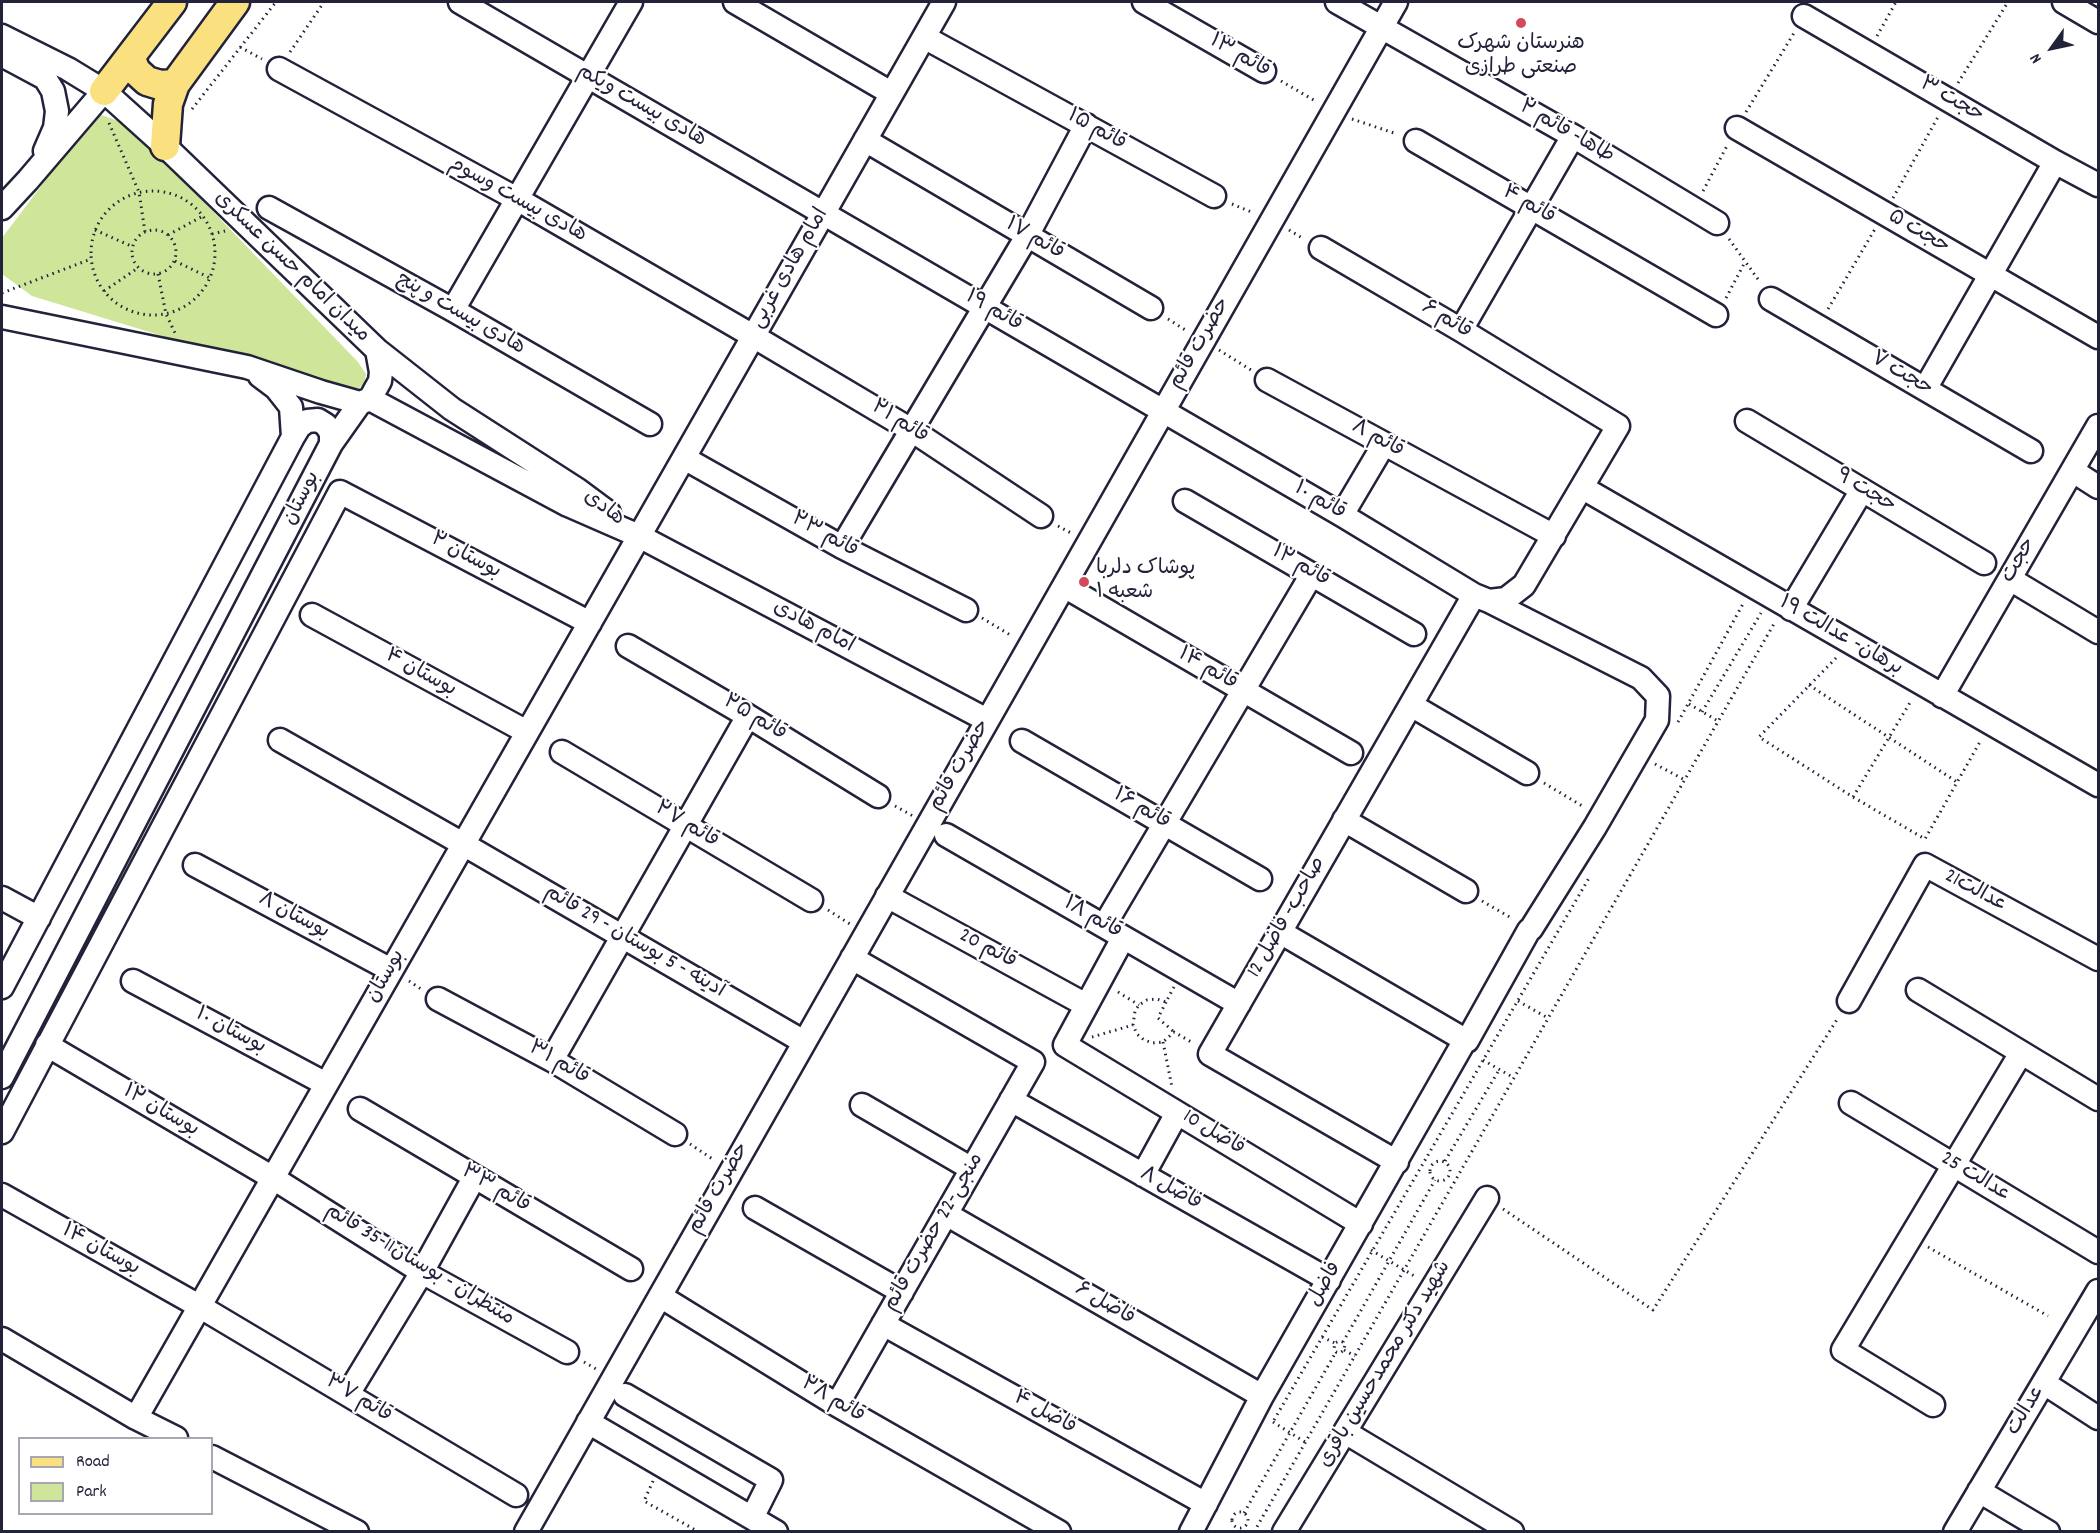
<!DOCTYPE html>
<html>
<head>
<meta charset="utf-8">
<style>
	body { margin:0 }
	#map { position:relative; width:2100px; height:1533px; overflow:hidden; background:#fff; font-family:Dekko,sans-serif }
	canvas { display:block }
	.frame { position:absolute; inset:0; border:3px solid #22223b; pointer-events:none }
	.legend { position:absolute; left:18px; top:1437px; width:195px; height:78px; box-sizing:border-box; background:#fff; border:2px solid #a7a7b1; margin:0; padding:8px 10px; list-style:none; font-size:18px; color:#22223b }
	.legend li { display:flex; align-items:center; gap:12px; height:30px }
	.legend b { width:30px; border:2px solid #a7a7b1 }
	.north { position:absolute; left:2022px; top:18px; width:60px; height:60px; -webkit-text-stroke:4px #fff; paint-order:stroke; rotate:237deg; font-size:16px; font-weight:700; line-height:24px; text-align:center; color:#22223b }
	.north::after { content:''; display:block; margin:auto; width:21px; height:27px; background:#22223b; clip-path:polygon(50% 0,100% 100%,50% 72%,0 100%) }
</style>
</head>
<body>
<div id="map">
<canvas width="2100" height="1533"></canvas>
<div class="frame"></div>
<ul class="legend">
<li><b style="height:8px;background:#fbe080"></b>Road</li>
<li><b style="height:16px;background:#cfe59a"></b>Park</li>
</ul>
<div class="north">N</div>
</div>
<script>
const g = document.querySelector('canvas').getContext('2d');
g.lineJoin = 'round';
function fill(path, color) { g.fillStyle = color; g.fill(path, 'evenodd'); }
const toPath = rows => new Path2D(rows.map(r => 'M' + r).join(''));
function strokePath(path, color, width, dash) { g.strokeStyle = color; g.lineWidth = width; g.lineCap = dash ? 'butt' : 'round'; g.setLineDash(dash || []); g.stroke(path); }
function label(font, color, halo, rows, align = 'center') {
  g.font = font + ' Dekko,"Playpen Sans Arabic",sans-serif'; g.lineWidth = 4.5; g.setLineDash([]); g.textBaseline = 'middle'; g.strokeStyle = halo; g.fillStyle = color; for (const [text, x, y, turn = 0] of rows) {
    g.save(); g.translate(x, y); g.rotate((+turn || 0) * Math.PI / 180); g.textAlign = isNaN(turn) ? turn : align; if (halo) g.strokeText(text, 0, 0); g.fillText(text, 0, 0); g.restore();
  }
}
fill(toPath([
	[96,113,127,124,147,143,358,362,366,374,364,384,356,390,247,362,32,296,2,274,2,238]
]), '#cfe59a');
const minor = toPath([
	[460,2,1342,515,1474,595,1489,601,1506,599,1524,585,1618,426,1461,330,1321,248],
	[735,2,891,93],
	[1144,2,1264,71],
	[1337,2,1573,136,1717,223],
	[2064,2,2098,22],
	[1804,16,2055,162,2098,185],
	[2,36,68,69,104,91],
	[924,37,1214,196],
	[2,55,45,78,53,91,57,111,55,128,45,151],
	[279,69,517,199,753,336,913,431,1041,516],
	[1737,128,2098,337],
	[865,140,1151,308],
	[1416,141,1716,315],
	[2,208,28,180,104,91,165,146,377,350,381,372,380,381,370,399,360,403,321,392,247,367,2,317],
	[269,208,453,310,650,424],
	[1771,299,2031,451],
	[453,310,631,2],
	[1461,330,1573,136],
	[377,350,452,409,578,490,609,513],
	[1267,380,1554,536],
	[1925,389,2055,162],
	[370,399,568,505,639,536,987,720],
	[1747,421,1984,563],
	[293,437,299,427,307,421,318,420,326,425,331,433,331,444],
	[684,458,842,547,966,610],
	[2073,471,2098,487],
	[1583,488,2098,785],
	[1185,501,1414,634],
	[1342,515,1384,444],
	[842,547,1027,236,1086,125],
	[2010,579,2098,632],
	[1064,586,1351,753],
	[1791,609,1862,490],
	[312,615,527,732],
	[628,646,748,716,878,796],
	[1942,696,2098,426],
	[1411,705,1527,773],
	[280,740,463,844,804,1042],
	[1022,741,1260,879],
	[562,752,811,900],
	[1344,820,1466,891],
	[946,835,1239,1004],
	[195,865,391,970],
	[887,896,1086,1005],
	[2,898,39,918],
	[1104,926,1312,574],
	[1280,932,1465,1040],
	[1123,938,1065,1045,1361,1224],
	[133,981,326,1084],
	[2,987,293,437,291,407,276,388,260,376],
	[1918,990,2098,1099],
	[438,999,552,1060,675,1134],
	[1849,1001,1925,865,2098,959],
	[47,1045,273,1178,422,1272,567,1352],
	[552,1060,748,716],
	[2,1077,331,444,360,403],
	[1011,1100,1329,1280],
	[1851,1103,2098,1252],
	[862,1105,972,1169],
	[360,1109,631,1269],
	[2,1132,340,492,590,623],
	[1397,1162,1210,1054,1474,595],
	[1143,1175,1177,1113],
	[2,1195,199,1306,516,1495],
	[755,1208,902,1292],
	[946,1214,1262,1396],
	[660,1296,837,1405,1059,1532],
	[883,1324,1206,1504],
	[2,1339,136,1418,176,1438],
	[2044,1383,2098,1418],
	[348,1394,422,1272,474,1178],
	[625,1395,771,1480,752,1518],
	[837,1405,1033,1062,852,958],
	[1933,1405,1843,1350,2021,1053],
	[136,1418,944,2],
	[588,1422,776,1532],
	[1345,1432,1512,1532],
	[212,1457,357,1532],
	[1979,1491,2048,1532],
	[526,1532,1396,2],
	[1191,1532,1262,1396,1465,1040,1467,1041,1529,930,1531,929,1595,827,1657,720,1658,696,1641,678,1489,601],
	[1284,1532,1487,1198],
	[1955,1532,2098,1291]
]);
const major = toPath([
	[130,57,136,71,147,81,160,85,175,84],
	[104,91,172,2],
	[165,146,168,104,175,84,235,2]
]);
strokePath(minor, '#22223b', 27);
strokePath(major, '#22223b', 33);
strokePath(toPath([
	[1877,36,1896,2],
	[240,47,262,59],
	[290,52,324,2],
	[1281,81,1317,102],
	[1958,83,2008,2],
	[192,109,276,2],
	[1746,112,1794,33],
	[1352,119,1397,134],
	[109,123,139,192,145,232],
	'91 253a62 62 0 1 1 124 0a62 62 0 1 1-124 0Z',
	[1703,191,1728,144],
	[1893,198,1938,117],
	[1232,204,1254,213],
	'132 252a22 22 0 1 1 44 0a22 22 0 1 1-44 0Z',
	[95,230,131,246],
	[1289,230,1304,239],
	[212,234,225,231],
	[168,235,203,216],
	[1729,239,1760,282],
	[175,261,210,278],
	[158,274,166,314,175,333],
	[104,291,138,268],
	[2,293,91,259],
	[1726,298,1745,262],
	[1828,309,1875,229],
	[1168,319,1187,331],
	[1219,350,1251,370],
	[1058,526,1071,533],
	[982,618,1012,636],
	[1836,658,1759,737,1853,797,1925,839,1981,740],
	[1809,685,1957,782],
	[1689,704,1718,721],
	[1702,712,1761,613],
	[1678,722,1743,604],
	[1655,764,1685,780],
	[1544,783,1584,807],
	[1853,797,1911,701],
	[895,806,913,816],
	[1482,901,1513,919],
	[828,910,850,924],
	[409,981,421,989],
	[1174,987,1166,1002,1157,999,1147,1000,1139,1005,1135,1011,1133,1025,1137,1034,1144,1040,1153,1043,1163,1042,1174,1032,1193,1043],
	[1118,992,1139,1005],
	[1518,1001,1548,1018],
	[1166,1002,1158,1018,1174,1032],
	[1092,1037,1133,1025],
	[1163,1042,1172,1087],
	[1483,1060,1514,1078],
	[690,1144,714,1160],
	'1430 1171a10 10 0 1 1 20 0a10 10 0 1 1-20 0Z',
	[1445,1161,1499,1070],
	[1503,1209,1653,1310,1838,1018],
	[1928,1247,2048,1316],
	[1371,1250,1416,1277],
	[1322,1337,1335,1343],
	[1343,1342,1339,1341,1335,1343,1334,1349,1336,1352,1340,1353,1344,1350,1345,1344,1343,1342,1435,1180],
	[1344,1350,1355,1356],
	[584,1362,596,1369],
	[1274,1420,1589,878],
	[1273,1422,1305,1442],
	[653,1481,644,1501,699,1532],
	'1232 1520a8 8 0 1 1 16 0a8 8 0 1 1-16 0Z',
	[1244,1513,1336,1352],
	[1254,1532,1775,622]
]), '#22223b', 3, [1.5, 4.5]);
strokePath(minor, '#fff', 22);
strokePath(major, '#fbe080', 28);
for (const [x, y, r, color] of [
	[1521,23,6,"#d1495b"],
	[1084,582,6,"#d1495b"]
]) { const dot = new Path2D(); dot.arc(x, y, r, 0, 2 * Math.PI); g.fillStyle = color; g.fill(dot); strokePath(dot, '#fff', 2); }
label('21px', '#22223b', '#fff', [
	["هنرستان شهرک",1521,45],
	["صنعتی طرازی",1521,69],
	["پوشاک دلربا",1096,570,"left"],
	["شعبه ۱",1096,594,"left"]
]);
label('21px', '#22223b', '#fff', [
	["قائم ۱۳",1239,57,30],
	["حجت ۳",1951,101,30],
	["هادی بیست ویکم",641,107,30],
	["قائم ۱۵",1096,131,29],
	["طاها- قائم ۲",1566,133,30],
	["هادی بیست وسوم",517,201,29],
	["قائم ۴",1528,206,30],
	["حجت ۵",1918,233,30],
	["قائم ۱۷",1034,240,30],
	["میدان امام حسن عسکری",291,268,44],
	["امام هادی غربی",791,269,-60],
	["قائم ۱۹",993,312,30],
	["هادی بیست و پنج",460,315,30],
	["قائم ۶",1446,321,31],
	["حضرت قائم",1201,344,-60],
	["حجت ۷",1901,375,30],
	["قائم ۲۱",899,423,32],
	["قائم ۸",1377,440,29],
	["حجت ۹",1865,492,31],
	["بوستان",303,499,-63],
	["قائم ۱۰",1319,502,30],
	["هادی",603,509,37],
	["قائم ۲۳",824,536,29],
	["بوستان ۲",465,557,28],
	["حجت",2020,561,-60],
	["قائم ۱۲",1300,567,30],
	["امام هادی",813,628,28],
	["برهان- عدالت ۱۹",1840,637,30],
	["قائم ۱۴",1207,670,30],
	["بوستان ۴",420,674,29],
	["قائم ۲۵",754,719,31],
	["حضرت قائم",961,766,-60],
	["قائم ۱۶",1141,810,30],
	["قائم ۲۷",686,826,31],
	["21عدالت",1975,892,28],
	["بوستان ۸",293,917,28],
	["صاحب- فاضل 12",1288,918,-60],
	["قائم ۱۸",1092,919,30],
	["آدینه - 5 بوستان - 29 قائم",634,943,30],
	["قائم 20",987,950,28],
	["بوستان",387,977,-60],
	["بوستان ۱۰",230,1032,28],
	["قائم ۳۱",558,1064,30],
	["بوستان ۱۲",160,1112,30],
	["فاضل 10",1213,1134,31],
	["عدالت 25",1975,1178,31],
	["حضرت قائم",720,1189,-60],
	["قائم ۳۳",495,1190,30],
	["فاضل ۸",1170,1190,29],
	["منجی-22 حضرت قائم",935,1233,-60],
	["بوستان ۱۴",100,1251,29],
	["منتظران - بوستان11-35 قائم",419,1266,31],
	["فاضل",1326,1285,-60],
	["فاضل ۶",1104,1305,30],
	["شهید دکتر محمدحسین باقری",1386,1365,-59],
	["قائم ۳۷",358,1400,31],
	["قائم ۲۸",832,1401,31],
	["عدالت",2027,1411,-59],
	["فاضل ۴",1044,1414,29]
]);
</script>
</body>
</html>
